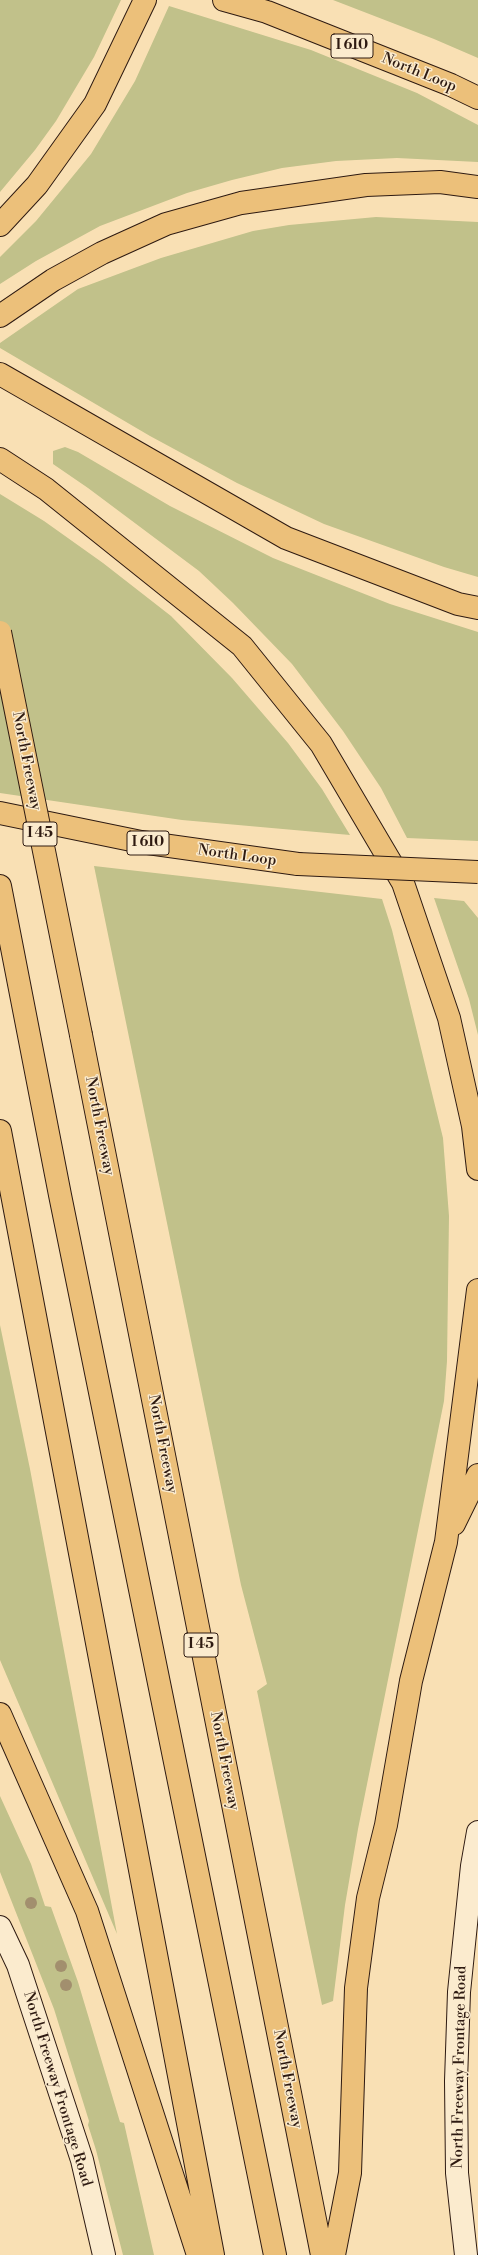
<!DOCTYPE html>
<html>
<head>
<meta charset="utf-8">
<style>
	body { margin:0 }
	canvas { display:block; background:#f9e0b4 }
</style>
</head>
<body>
<canvas width="478" height="2255"></canvas>
<script>
const g = document.querySelector('canvas').getContext('2d');
g.lineJoin = 'round';
function fill(path, color) { g.fillStyle = color; g.fill(path, 'evenodd'); }
const toPath = rows => new Path2D(rows.map(r => 'M' + r).join(''));
function strokePath(path, color, width, dash) { g.strokeStyle = color; g.lineWidth = width; g.lineCap = dash ? 'butt' : 'round'; g.setLineDash(dash || []); g.stroke(path); }
function label(font, color, halo, rows, align = 'center') {
  g.font = font + ' "Libre Bodoni",serif'; g.lineWidth = 3; g.setLineDash([]); g.textBaseline = 'middle'; g.strokeStyle = halo; g.fillStyle = color; for (const [text, x, y, turn = 0] of rows) {
    g.save(); g.translate(x, y); g.rotate((+turn || 0) * Math.PI / 180); g.textAlign = isNaN(turn) ? turn : align; if (halo) g.strokeText(text, 0, 0); g.fillText(text, 0, 0); g.restore();
  }
}
fill(toPath([
	[0,0,121,0,94,57,56,121,35,150,0,192],
	[333,0,478,0,478,58,434,39],
	[169,6,311,50,417,93,478,125,478,162,397,158,336,161,282,168,232,180,187,193,100,226,36,261,0,284,0,257,36,221,91,154,135,81],
	[376,217,478,222,478,577,444,567,324,524,237,483,150,436,0,348,0,343,78,289,161,258,253,231,289,225],
	[65,447,78,452,170,506,273,558,390,604,478,632,478,841,407,838,381,788,343,731,292,664,233,603,199,571,88,488,53,464,53,451],
	[0,494,44,521,103,563,171,616,232,678,288,743,322,789,350,835,182,820,0,793],
	[94,866,382,899,392,930,443,1138,449,1216,447,1361,444,1401,358,1829,345,1905,333,2001,322,2005,257,1691,267,1684,241,1585],
	[434,898,464,901,478,918,478,1035,469,999],
	[0,1325,30,1469,117,1934,0,1660],
	[0,1796,31,1864,45,1906,51,1907,78,1982,120,2122,124,2123,154,2255,123,2255,96,2150,88,2125,89,2121,54,2009,0,1872]
]), '#c1c18a');
const secondary = toPath([
	[0,1927,18,1965,82,2160,104,2255],
	[466,2255,457,2173,456,2081,459,1992,472,1866,478,1832]
]);
const highway = toPath([
	[224,0,267,12,451,85,478,98],
	[0,225,37,185,95,104,145,0],
	[0,316,53,280,102,253,166,224,241,203,366,185,440,182,478,187],
	[0,374,286,538,458,604,478,608],
	[0,459,46,489,242,646,321,744,403,883,449,1018,473,1126,478,1169],
	[0,813,141,842,298,864],
	[0,886,60,1195,275,2255],
	[81,1035,322,2255],
	[0,1131,213,2255],
	[454,1524,478,1475],
	[0,1714,87,1911,198,2255],
	[334,2255,350,2173,356,1988,368,1898,386,1825,411,1681,446,1542,478,1290]
]);
strokePath(secondary, '#2e1a11', 24);
strokePath(highway, '#2e1a11', 24);
strokePath(secondary, '#fbebce', 22);
strokePath(highway, '#ecc07a', 22);
const highwayBridge = toPath([
	[0,632,81,1035],
	[298,864,478,872]
]);
strokePath(highwayBridge, '#2e1a11', 24, []);
strokePath(highwayBridge, '#ecc07a', 22);
g.fillStyle = '#a28f6e';
for (const [x, y] of [
	[31,1903],
	[61,1966],
	[66,1985]
]) { g.beginPath(); g.arc(x, y, 6, 0, 2 * Math.PI); g.fill(); }
for (const [x, y, w] of [
	[352,46,42],
	[40,834,34],
	[148,843,42],
	[201,1645,34]
]) { const box = new Path2D(); box.roundRect(x - w / 2, y - 12, w, 24, 3); g.fillStyle = '#fbebce'; g.fill(box); strokePath(box, '#2e1a11', 1); }
label('bold 14px', '#2e1a11', null, [
	["I 610",352,46],
	["I 45",40,834],
	["I 610",148,843],
	["I 45",201,1645]
]);
label('15px', '#2e1a11', '#fbebce', [
	["North Loop",419,73,22],
	["North Freeway",26,761,79],
	["North Loop",237,856,8],
	["North Freeway",99,1126,79],
	["North Freeway",162,1444,79],
	["North Freeway",224,1761,79],
	["North Freeway Frontage Road",460,2067,-89],
	["North Freeway",287,2079,79],
	["North Freeway Frontage Road",57,2089,73]
]);
</script>
</body>
</html>
